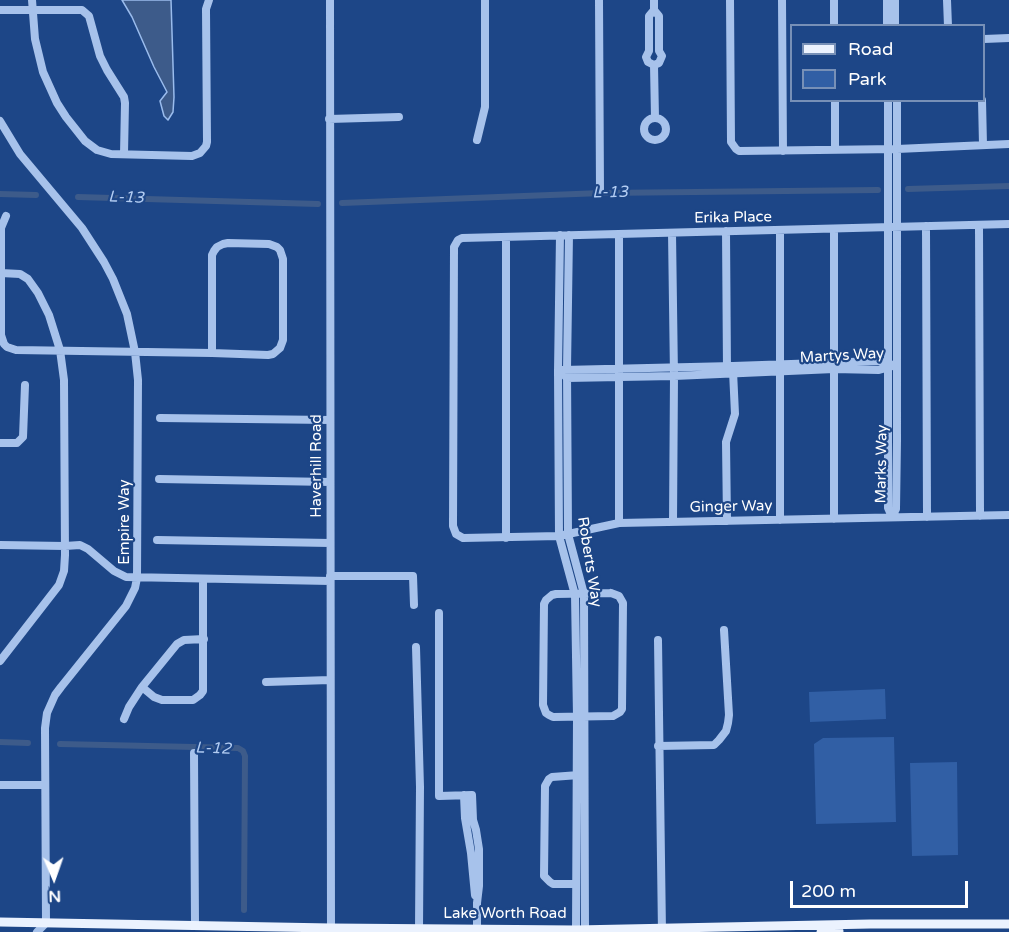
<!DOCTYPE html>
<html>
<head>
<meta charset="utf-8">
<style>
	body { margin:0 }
	#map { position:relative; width:1009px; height:932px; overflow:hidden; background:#1d4687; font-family:"Varela Round",sans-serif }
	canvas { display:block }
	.legend { position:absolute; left:790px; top:24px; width:195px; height:78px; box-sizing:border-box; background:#1d4687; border:2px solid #7790b7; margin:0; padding:8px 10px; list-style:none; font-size:18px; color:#fff }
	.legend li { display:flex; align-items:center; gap:12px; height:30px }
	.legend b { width:30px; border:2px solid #7790b7 }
	.north { position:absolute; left:24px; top:848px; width:60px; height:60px; -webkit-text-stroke:4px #1d4687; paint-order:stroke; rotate:178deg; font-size:16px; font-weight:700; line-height:24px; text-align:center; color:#fff }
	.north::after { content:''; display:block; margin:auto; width:21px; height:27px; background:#fff; clip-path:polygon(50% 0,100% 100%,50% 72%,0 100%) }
	.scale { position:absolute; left:790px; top:881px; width:178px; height:27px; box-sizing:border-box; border:3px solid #fff; border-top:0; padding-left:8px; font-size:18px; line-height:21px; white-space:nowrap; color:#fff; -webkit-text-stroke:4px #1d4687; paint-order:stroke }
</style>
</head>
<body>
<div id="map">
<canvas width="1009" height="932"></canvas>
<ul class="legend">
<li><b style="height:8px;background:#ebf2fe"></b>Road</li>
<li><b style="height:16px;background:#315fa5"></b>Park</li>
</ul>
<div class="north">N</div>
<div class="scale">200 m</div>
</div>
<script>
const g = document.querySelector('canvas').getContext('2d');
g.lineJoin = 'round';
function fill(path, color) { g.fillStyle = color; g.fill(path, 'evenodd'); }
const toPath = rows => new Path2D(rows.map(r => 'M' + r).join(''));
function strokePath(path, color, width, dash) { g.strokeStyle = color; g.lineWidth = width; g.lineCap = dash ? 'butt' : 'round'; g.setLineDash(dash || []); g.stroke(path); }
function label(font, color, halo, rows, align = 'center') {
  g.font = font + ' "Varela Round",sans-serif'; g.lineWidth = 4.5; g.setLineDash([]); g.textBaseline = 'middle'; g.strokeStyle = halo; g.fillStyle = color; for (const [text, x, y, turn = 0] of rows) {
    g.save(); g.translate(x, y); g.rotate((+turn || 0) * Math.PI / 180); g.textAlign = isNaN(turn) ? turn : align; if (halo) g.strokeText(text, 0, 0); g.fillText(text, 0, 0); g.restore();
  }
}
fill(toPath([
	[885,689,886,719,810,722,809,692],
	[894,737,896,822,816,824,814,744,823,738],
	[957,762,958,855,912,856,910,763]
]), '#315fa5');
const water = toPath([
	[122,0,171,0,174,97,173,112,168,120,164,116,160,101,167,92,154,67,132,17,122,0]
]);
fill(water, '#3d5b8a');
strokePath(water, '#9abced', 1.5);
strokePath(toPath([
	[908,189,1009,186],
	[0,194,36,195],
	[78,197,318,204],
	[342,203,602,193,878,190],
	[0,742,28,743],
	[60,744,238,748,243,751,245,756,244,910]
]), '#3d5b8a', 6);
strokePath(toPath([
	[32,0,35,39,43,72,57,103,66,117,85,141,97,150,111,154,192,156,200,153,206,146,207,142,206,9,209,0],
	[330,0,331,931],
	[599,0,600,190],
	[730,0,731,142,736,149,739,151,897,149,1009,144],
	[782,0,783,151],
	[834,0,834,26],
	[895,0,895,26],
	[947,0,948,26],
	[0,10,82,10,89,16,100,56,107,70,124,97,125,103,124,154],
	[887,26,887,0],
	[984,39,1009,38],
	[654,65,648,62,646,57,649,51,649,16,654,10,654,0],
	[654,65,659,63,662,56,659,51,659,16,654,10],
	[654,65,655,118],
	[835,100,835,149],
	[888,100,888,508,892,517],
	[982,100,983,145],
	'644 129a11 11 0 1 1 22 0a11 11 0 1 1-22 0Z',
	[329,119,399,117],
	[0,121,20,154,82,228,104,262,113,279,127,314,135,352,138,380,137,578,135,588,126,606,61,687,55,695,47,713,45,728,46,923,37,932],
	[477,140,485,107,485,0],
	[6,216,1,228,1,335,4,344,7,347,16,350,212,353,268,355,273,354,280,348,283,340,283,259,280,250,277,247,269,244,228,243,223,244,217,247,214,251,212,255,212,353],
	[1009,224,462,238,458,240,454,247,453,526,456,534,463,538,559,536,619,523,1009,515],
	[979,225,980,516],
	[926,226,927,517],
	[834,229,834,519],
	[780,230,780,520],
	[726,231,727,371],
	[672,233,674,376,673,522],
	[619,234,619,523],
	[560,235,558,371,559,536,575,595,577,717,576,930],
	[569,235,567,369,568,534,584,594,585,929],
	[506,237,506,538],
	[563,370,733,366,878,361,890,364],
	[564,375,567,378,674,376,834,369,879,370,890,367],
	[160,418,330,420],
	[0,443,17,443,23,437,25,385],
	[159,479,330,482],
	[892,517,896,509,897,441,897,100],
	[727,521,726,442,735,414,733,371],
	[157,540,330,543],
	[0,545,65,546,80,545,88,549,114,571,126,577,330,581],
	[330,576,413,576,414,605],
	[611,593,619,596,623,603,622,709,620,712,613,716,553,717,549,715,546,713,543,705,544,604,546,600,552,595,556,594,611,593],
	[439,613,439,796,472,795,473,820,476,830,479,849,479,886,477,903,477,929],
	[658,640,662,932],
	[416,647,420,787,419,929],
	[0,661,59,585,64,571,65,555,64,380,60,350,49,315,38,293,28,279,20,274,1,273],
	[266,682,330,680],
	[142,687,154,697,162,700,193,700,200,695,203,691,203,579],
	[124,719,129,707,142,687,177,644,184,640,204,639],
	[658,746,714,745,719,740,726,731,728,723,729,715,724,630],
	[194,753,195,925],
	[0,785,45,785],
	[464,795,465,818,471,853,475,895],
	[576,884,553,884,550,882,544,876,545,786,549,779,552,777,579,775]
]), '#a7c2eb', 8);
strokePath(toPath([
	[0,922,331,928,576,930,870,924,1009,924],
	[821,932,839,931]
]), '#ebf2fe', 9);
label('15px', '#fff', '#1d4687', [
	["Erika Place",733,218,-1],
	["Martys Way",842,356,-3],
	["Marks Way",882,464,-89],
	["Haverhill Road",317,466,-90],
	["Ginger Way",731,507,-1],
	["Empire Way",125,522,-90],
	["Roberts Way",589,562,81],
	["Lake Worth Road",505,914]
]);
label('italic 16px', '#b2ccf2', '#1d4687', [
	["L-13",610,193,-1],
	["L-13",126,198,2],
	["L-12",213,749,2]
]);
</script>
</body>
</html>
